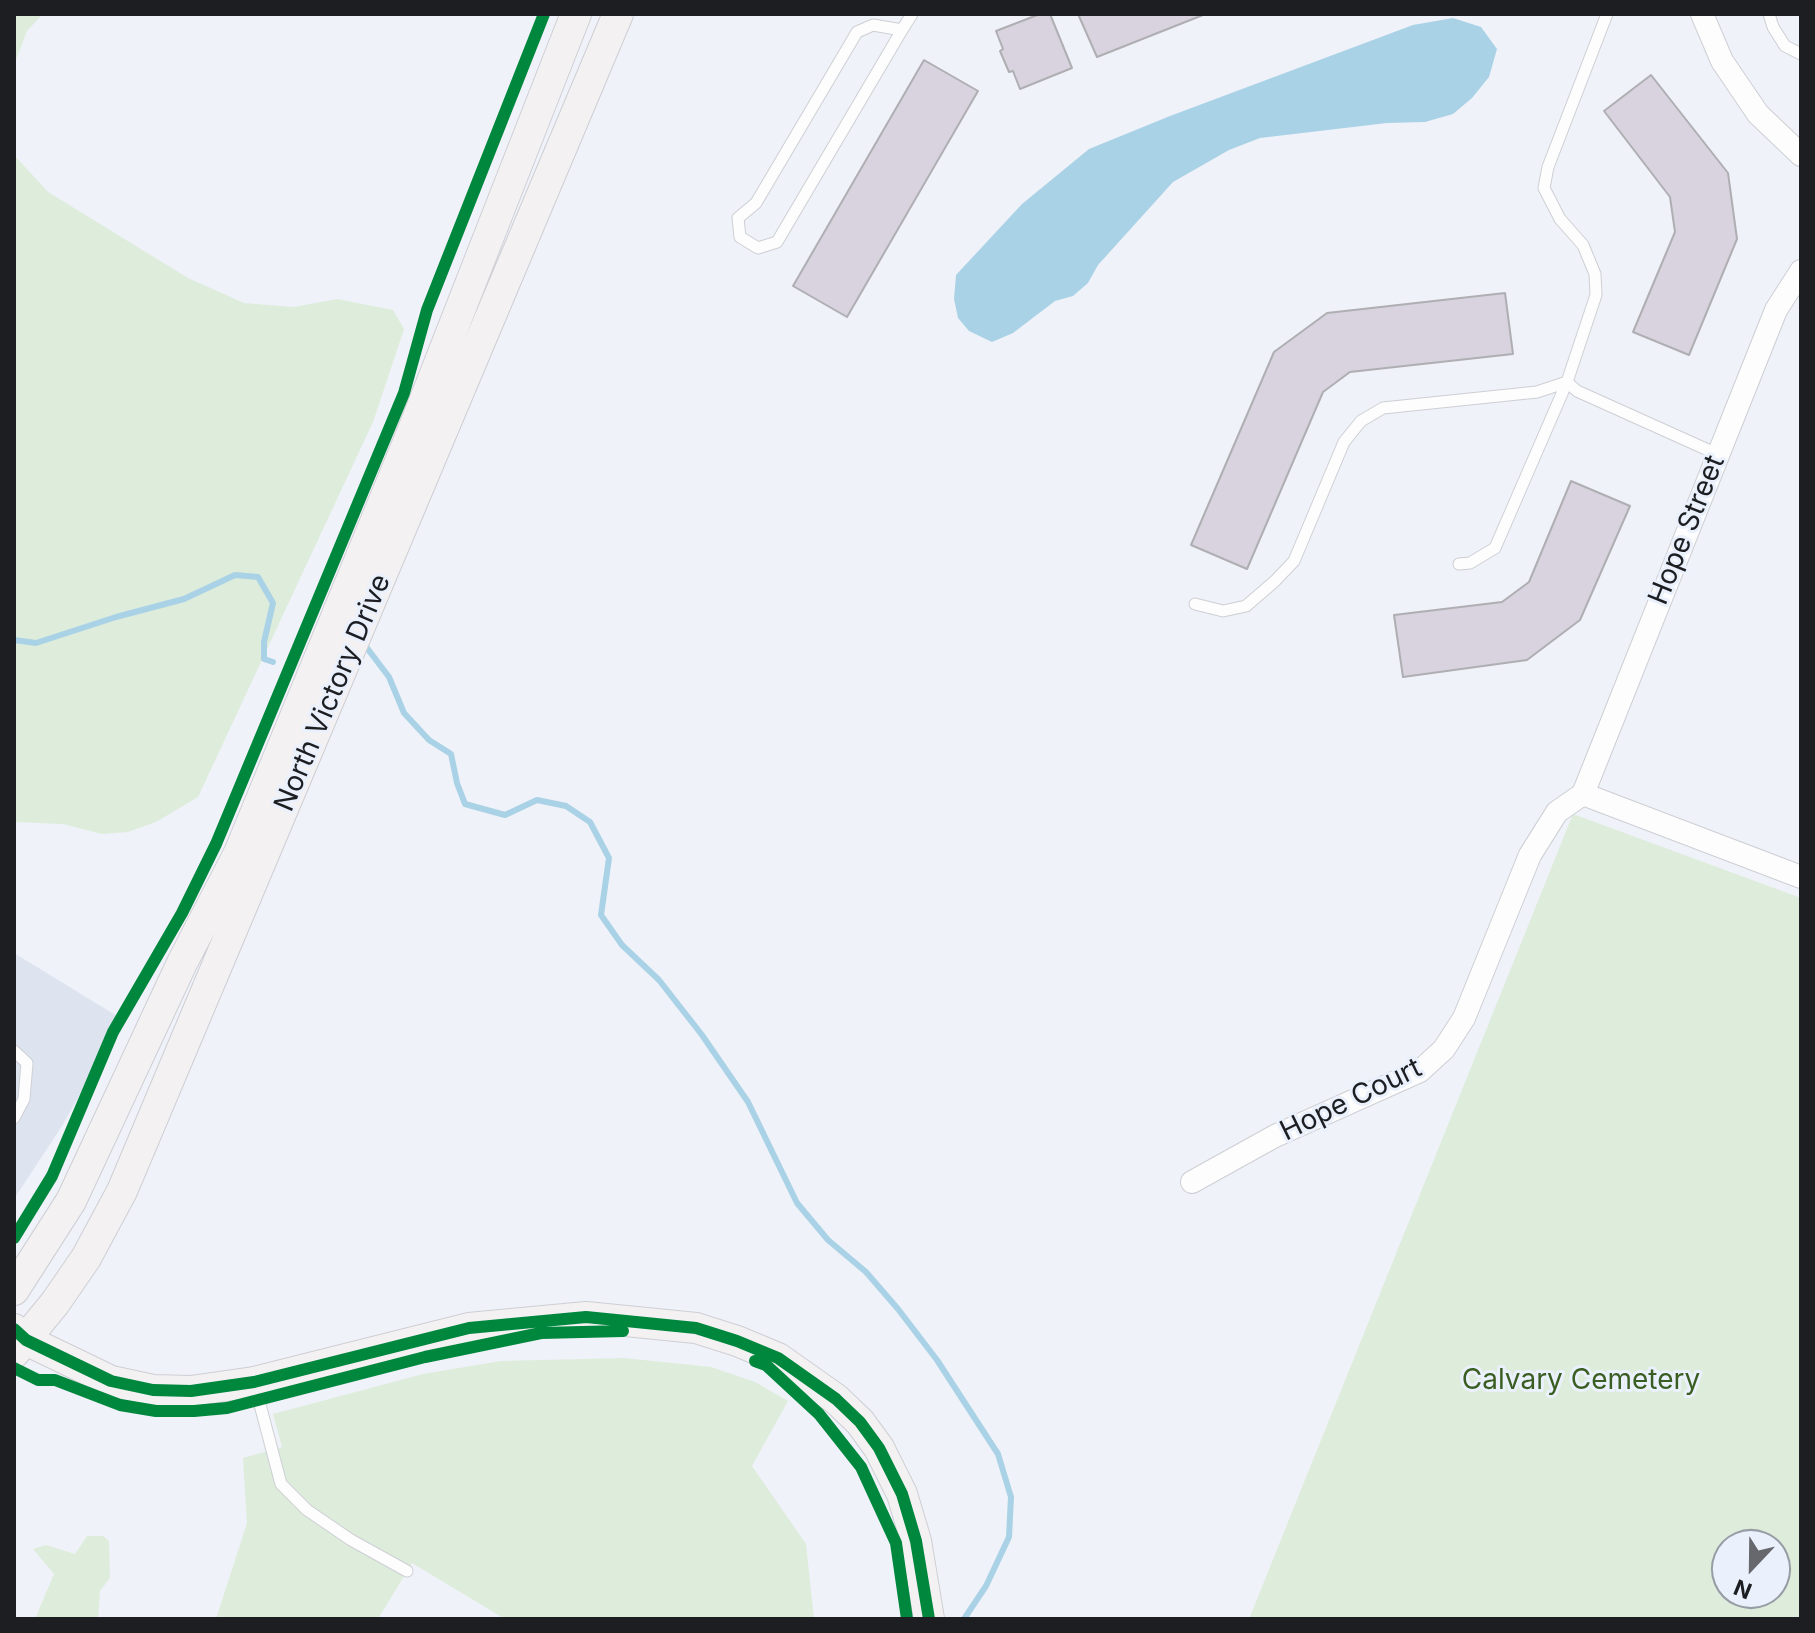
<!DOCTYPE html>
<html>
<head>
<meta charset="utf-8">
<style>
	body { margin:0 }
	#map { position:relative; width:1815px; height:1633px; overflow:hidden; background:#eff2f8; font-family:Inter,sans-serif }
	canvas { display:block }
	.frame { position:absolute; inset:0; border:16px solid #1c1e22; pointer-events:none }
	.north { position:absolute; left:1711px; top:1529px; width:80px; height:80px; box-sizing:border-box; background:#ebf1fc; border:2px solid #989da5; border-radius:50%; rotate:202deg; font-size:22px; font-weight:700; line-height:32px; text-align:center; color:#1c1e22 }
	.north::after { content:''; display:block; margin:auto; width:28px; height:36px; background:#66686d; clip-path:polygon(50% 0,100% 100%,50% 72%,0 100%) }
</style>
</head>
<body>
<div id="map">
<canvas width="1815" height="1633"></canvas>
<div class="frame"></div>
<div class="north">N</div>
</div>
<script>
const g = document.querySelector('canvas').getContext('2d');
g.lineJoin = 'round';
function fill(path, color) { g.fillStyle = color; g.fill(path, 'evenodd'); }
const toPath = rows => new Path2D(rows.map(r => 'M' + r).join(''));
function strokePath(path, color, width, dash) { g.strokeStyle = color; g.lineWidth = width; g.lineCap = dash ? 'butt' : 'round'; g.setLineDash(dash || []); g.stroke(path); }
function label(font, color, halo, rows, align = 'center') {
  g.font = font + ' Inter,sans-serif'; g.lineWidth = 6; g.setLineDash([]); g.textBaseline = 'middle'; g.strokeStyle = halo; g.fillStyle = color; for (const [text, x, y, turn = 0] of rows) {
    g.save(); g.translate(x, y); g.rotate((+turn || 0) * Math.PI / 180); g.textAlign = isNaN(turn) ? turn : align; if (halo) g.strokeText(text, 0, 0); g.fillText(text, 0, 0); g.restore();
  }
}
fill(toPath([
	[14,953,122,1019,62,1126,14,1199]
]), '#dee4ef');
fill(toPath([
	[14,14,43,14,27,31,14,65],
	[14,155,48,192,188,278,244,303,294,307,337,299,393,310,404,329,373,422,198,797,156,822,128,832,102,834,63,824,14,822],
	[1573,814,1801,898,1801,1619,1249,1619],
	[1727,1545,1775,1545,1775,1593,1727,1593],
	[624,1358,711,1367,755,1382,788,1401,752,1466,806,1544,814,1619,505,1619,412,1563,378,1619,216,1619,247,1523,243,1458,282,1447,273,1414,423,1374,501,1361],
	[87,1536,103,1536,109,1541,110,1578,100,1591,98,1619,35,1619,54,1574,33,1549,46,1545,75,1554]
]), '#deecdc');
fill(toPath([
	[1453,18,1481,27,1497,49,1489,77,1472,98,1453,114,1425,122,1387,123,1260,138,1229,150,1173,182,1098,265,1088,283,1073,296,1055,301,1013,333,992,342,969,331,958,318,954,299,956,275,1022,204,1089,149,1170,116,1413,25]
]), '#aad2e6');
strokePath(toPath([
	[14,640,36,643,116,617,184,599,235,575,258,577,273,603,264,642,264,659,273,662],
	[367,648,389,677,404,713,429,740,451,754,457,783,465,804,505,815,537,800,566,806,590,822,609,858,601,915,622,945,659,980,702,1035,748,1102,797,1203,828,1240,866,1272,898,1309,937,1360,998,1454,1011,1497,1009,1537,986,1586,964,1619]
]), '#aad2e6', 6);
const building = toPath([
	[1040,14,1050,14,1072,68,1020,89,1013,71,1009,72,1000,51,1003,49,996,31,1040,14],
	[1078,14,1203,14,1203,15,1097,57,1078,14],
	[924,60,978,91,847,317,793,286,924,60],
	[1651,75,1728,173,1737,239,1689,355,1633,332,1675,232,1670,197,1604,111,1651,75],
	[1505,293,1513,354,1350,372,1323,392,1247,569,1191,545,1274,352,1327,313,1505,293],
	[1571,481,1630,506,1580,620,1527,660,1403,677,1394,615,1502,602,1529,582,1571,481]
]);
fill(building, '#d8d3de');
strokePath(building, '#afafb3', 2);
const lane = toPath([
	[1607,14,1548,167,1544,188,1560,219,1583,245,1595,274,1596,295,1567,382,1577,391,1717,454],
	[1769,14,1773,27,1785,46,1801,54],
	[902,30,873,25,857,32,756,203,738,218,740,237,758,248,777,242,902,30,912,14],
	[1459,564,1470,563,1495,548,1567,382],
	[1195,604,1223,611,1246,606,1275,581,1294,561,1344,442,1361,421,1383,408,1537,392,1567,382],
	[14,1051,27,1063,24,1099,14,1118],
	[254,1382,281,1484,307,1510,351,1540,407,1571]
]);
const street = toPath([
	[1702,14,1722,61,1758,114,1801,155],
	[1583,794,1776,310,1801,271],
	[1192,1182,1275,1136,1420,1071,1444,1049,1464,1018,1530,855,1557,812,1583,794,1801,877]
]);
const secondary = toPath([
	[14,1290,71,1201,182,963,239,853,411,435,576,14],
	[14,1329,26,1340,111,1381,153,1390,191,1391,254,1382,469,1328,586,1317,696,1328,737,1341,778,1358,836,1399,860,1422,879,1448,902,1494,916,1541,929,1619],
	[14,1353,55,1303,86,1258,122,1191,618,14]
]);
strokePath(lane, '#cdcfd4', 13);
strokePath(street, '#cdcfd4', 24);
strokePath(secondary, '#cdcfd4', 32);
strokePath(lane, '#fdfdfe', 11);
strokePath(street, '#fdfdfe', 22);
strokePath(secondary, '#f4f1f3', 30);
strokePath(toPath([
	[14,1238,52,1176,113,1032,182,913,216,844,404,393,427,310,544,14],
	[14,1329,26,1340,111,1381,153,1390,191,1391,254,1382,469,1328,586,1317,696,1328,737,1341,778,1358,836,1399,860,1422,879,1448,902,1494,916,1541,929,1619],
	[755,1361,766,1365,819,1414,861,1467,896,1543,907,1619],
	[14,1368,38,1380,55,1380,120,1405,156,1411,194,1411,227,1408,425,1357,541,1333,623,1331]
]), '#00873e', 12);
label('28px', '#1c1e22', '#ebf1fc', [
	["Hope Street",1687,530,-68],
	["North Victory Drive",333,693,-67],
	["Hope Court",1351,1100,-26]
]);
label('28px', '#3a5e21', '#ebf1fc', [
	["Calvary Cemetery",1581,1381]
]);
</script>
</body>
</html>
